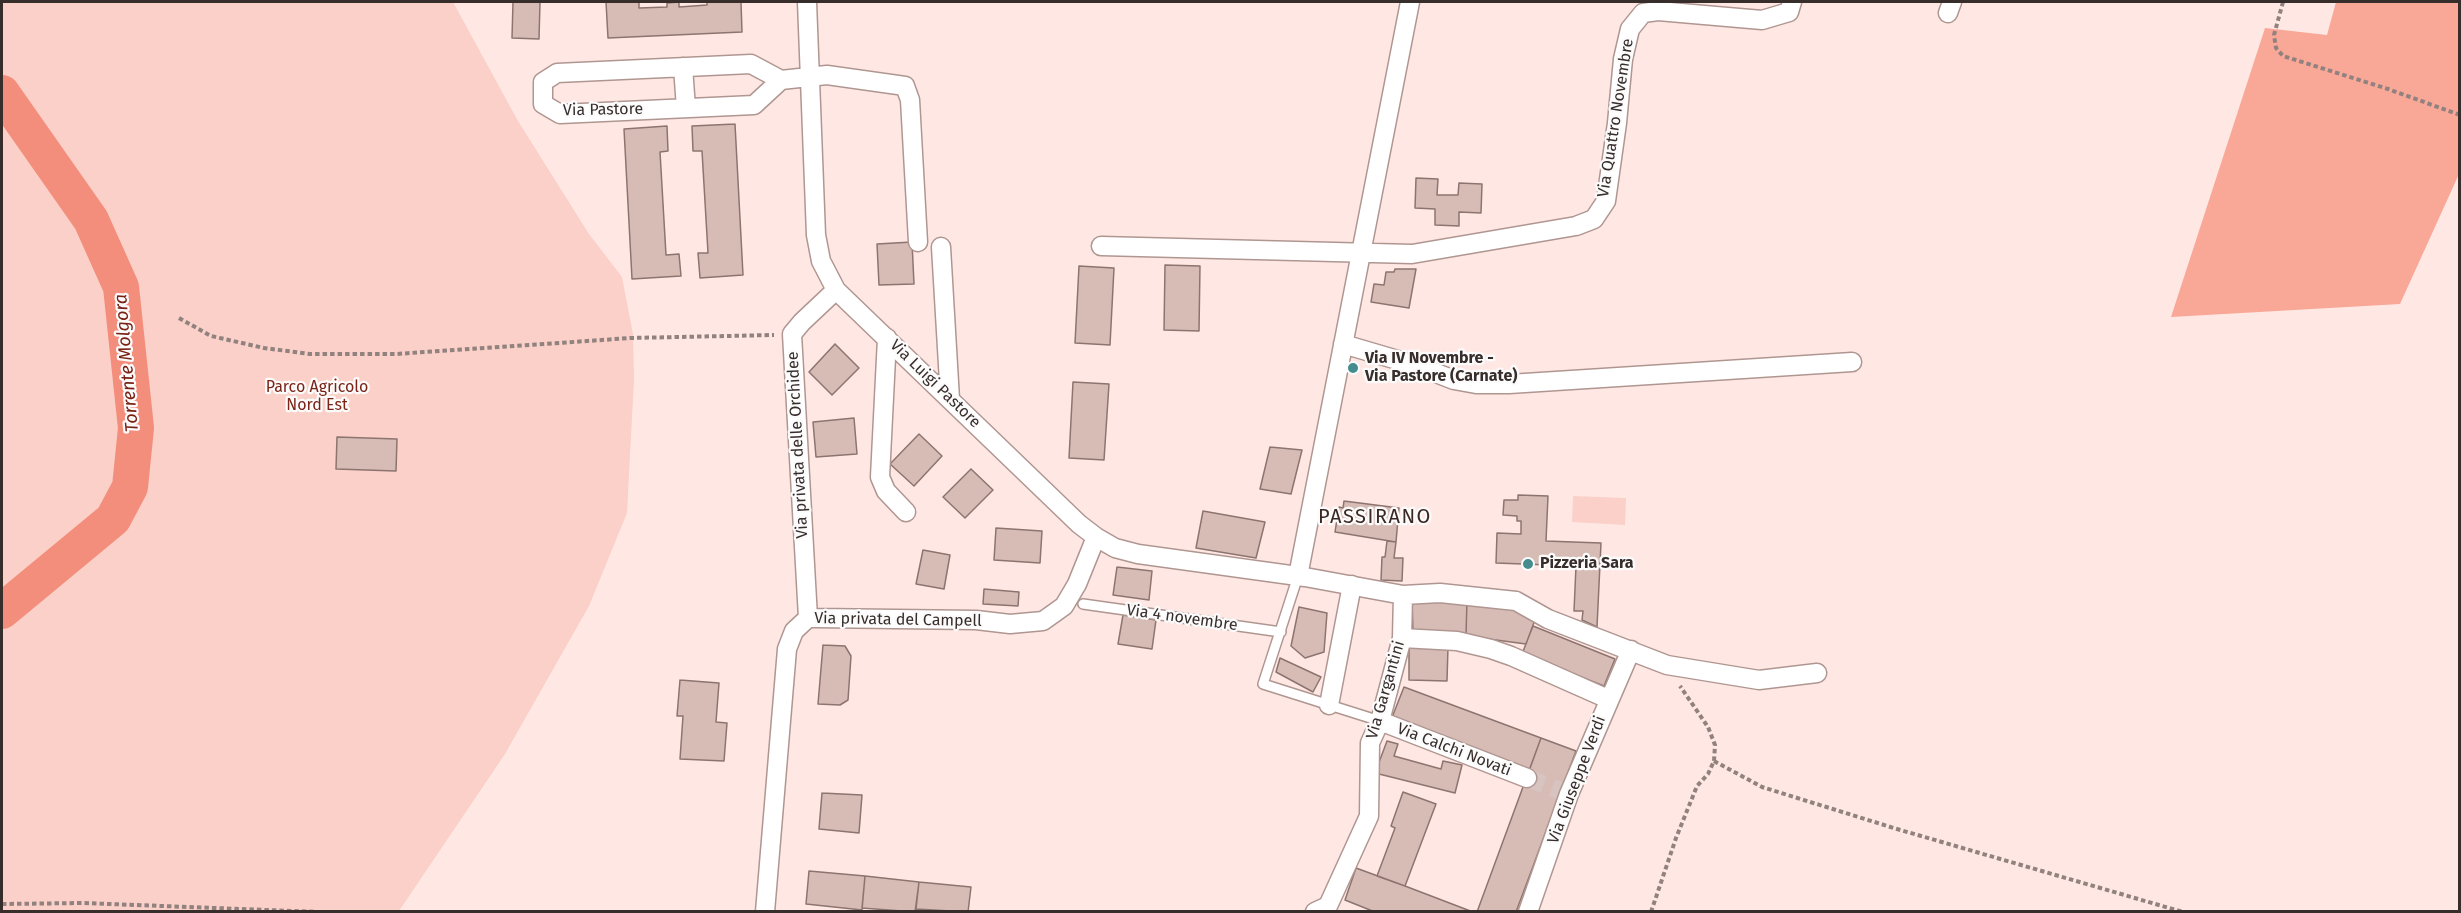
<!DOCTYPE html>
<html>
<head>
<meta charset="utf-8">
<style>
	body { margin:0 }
	#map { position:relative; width:2461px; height:913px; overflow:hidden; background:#ffe8e4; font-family:"Fira Sans",sans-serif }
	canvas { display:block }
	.frame { position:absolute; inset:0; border:3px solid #372d2b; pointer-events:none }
</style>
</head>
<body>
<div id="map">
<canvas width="2461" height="913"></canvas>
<div class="frame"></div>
</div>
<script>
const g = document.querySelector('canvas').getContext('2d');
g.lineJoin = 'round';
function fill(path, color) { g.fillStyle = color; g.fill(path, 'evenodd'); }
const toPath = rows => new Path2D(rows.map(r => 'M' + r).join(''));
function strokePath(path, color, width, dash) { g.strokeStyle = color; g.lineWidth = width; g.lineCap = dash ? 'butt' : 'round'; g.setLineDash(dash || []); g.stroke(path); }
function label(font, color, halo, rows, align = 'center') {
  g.font = font + ' "Fira Sans",sans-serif'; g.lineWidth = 4.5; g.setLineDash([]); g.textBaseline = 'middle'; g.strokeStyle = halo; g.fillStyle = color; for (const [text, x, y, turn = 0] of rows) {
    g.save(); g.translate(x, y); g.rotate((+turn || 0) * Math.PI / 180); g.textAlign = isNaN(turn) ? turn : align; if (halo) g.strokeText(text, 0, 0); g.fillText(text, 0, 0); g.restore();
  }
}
fill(toPath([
	[2,2,453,2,518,121,589,234,622,277,633,334,634,379,627,513,589,606,505,754,399,911,2,912],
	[1573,496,1626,498,1625,525,1572,522]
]), '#fad0c8');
fill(toPath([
	[2336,2,2459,2,2459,174,2400,304,2171,317,2265,28,2327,35]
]), '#f9a797');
strokePath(toPath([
	[2,93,91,220,121,287,136,428,130,487,113,519,2,611]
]), '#f38e7c', 36);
const building = toPath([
	[513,2,540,2,539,39,512,38,513,2],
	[606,2,639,2,639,8,667,7,667,3,679,2,679,7,707,5,707,2,741,2,742,32,608,38,606,2],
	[735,124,743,275,700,278,698,253,708,253,702,151,693,151,692,126,735,124],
	[667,126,668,151,660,152,666,255,679,254,681,276,632,279,624,129,667,126],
	[1416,178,1438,179,1437,195,1458,195,1459,183,1482,184,1481,213,1459,212,1459,226,1435,225,1435,209,1415,208,1416,178],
	[912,242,914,284,879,285,877,244,912,242],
	[1165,265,1200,266,1199,331,1164,330,1165,265],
	[1079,266,1114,268,1110,345,1075,343,1079,266],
	[1395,269,1416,269,1409,308,1371,302,1374,284,1384,285,1386,272,1394,272,1395,269],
	[835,344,859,368,832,395,809,372,835,344],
	[1073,382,1109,384,1104,460,1069,458,1073,382],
	[854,418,857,454,816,457,813,422,854,418],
	[919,434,942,456,914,486,890,464,919,434],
	[337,437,397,439,396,471,336,469,337,437],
	[1270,447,1302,450,1291,494,1260,489,1270,447],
	[971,469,993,490,965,518,943,497,971,469],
	[1518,495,1548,496,1546,541,1601,543,1597,627,1582,620,1583,611,1574,611,1576,566,1496,563,1497,533,1521,534,1521,521,1517,521,1517,516,1503,515,1504,500,1518,500,1518,495],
	[1344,501,1399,508,1396,542,1335,532,1339,507,1343,508,1344,501],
	[1203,511,1265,522,1256,558,1196,548,1203,511],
	[996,528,1042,531,1040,563,994,560,996,528],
	[1387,541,1396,542,1394,558,1403,558,1402,581,1381,580,1382,557,1385,557,1387,541],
	[923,550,950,555,944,589,916,584,923,550],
	[1117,567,1152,571,1149,600,1113,595,1117,567],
	[984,589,1019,592,1018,606,983,604,984,589],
	[1467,599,1515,607,1536,617,1526,644,1466,636,1467,599],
	[1467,599,1466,636,1413,633,1412,600,1467,599],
	[1299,607,1327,613,1324,652,1305,658,1291,646,1299,607],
	[1123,615,1156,620,1152,649,1118,644,1123,615],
	[1533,626,1615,659,1604,686,1522,654,1533,626],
	[823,645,845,646,851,656,848,700,840,705,818,704,823,645],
	[1409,646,1448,647,1447,681,1409,680,1409,646],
	[1280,658,1321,677,1313,692,1276,672,1280,658],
	[680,680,719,683,716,722,727,723,724,761,680,759,683,716,677,716,680,680],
	[1404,687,1541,738,1529,771,1391,720,1404,687],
	[1541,738,1576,751,1516,912,1477,912,1541,738],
	[1387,741,1398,744,1394,756,1441,769,1443,761,1462,765,1455,793,1375,773,1387,741],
	[1403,792,1436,804,1405,886,1377,876,1395,828,1391,826,1403,792],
	[822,793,862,795,859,833,819,829,822,793],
	[1356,868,1405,886,1473,912,1375,912,1345,900,1356,868],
	[809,871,865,876,862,910,806,904,809,871],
	[865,876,919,882,915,912,862,908,865,876],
	[919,882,971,887,968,912,916,909,919,882]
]);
fill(building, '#d7bcb6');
strokePath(building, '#8d746f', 1.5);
strokePath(toPath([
	[1527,778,1561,791]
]), '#d7c3bf', 18, [18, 9]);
const service = toPath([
	[1298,576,1263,684,1380,721],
	[1083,604,1281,632]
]);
const minor = toPath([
	[807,2,816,235,821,261,836,290,1079,524,1096,537,1115,548,1138,554,1305,577,1403,595,1440,593,1516,601,1548,619,1667,665,1759,680,1817,673],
	[1948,13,1952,2],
	[683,67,686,108],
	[781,80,751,64,557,73,543,82,543,104,560,114,754,105,781,80,827,75,905,86,910,100,918,242],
	[1101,246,1412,254,1576,226,1594,219,1606,201,1617,123,1623,59,1630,29,1643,13,1658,11,1762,20,1789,12,1792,2],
	[941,247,950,399],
	[887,338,880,477,886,491,906,512],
	[1343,344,1418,366,1454,380,1476,384,1509,384,1852,362],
	[1298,576,1410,2],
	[808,618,792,334,802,322,836,290],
	[1402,638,1457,641,1491,649,1511,656,1608,699],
	[1329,705,1352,585],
	[1380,721,1527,778],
	[765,912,787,649,794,631,808,618,816,618,976,620,1010,624,1043,621,1064,606,1077,584,1096,537],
	[1315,912,1328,906,1369,816,1370,743,1380,721,1402,638,1403,595],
	[1528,912,1569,794,1631,650]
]);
strokePath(service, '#b09691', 12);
strokePath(minor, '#b09691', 21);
strokePath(toPath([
	[2283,2,2274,35,2276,48,2283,56,2388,89,2460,115],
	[179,318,211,336,264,348,310,354,396,354,631,338,774,335],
	[1714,761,1762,787,1897,829,2183,912],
	[2,904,83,903,320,912],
	[1651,912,1676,838,1697,786,1708,774,1714,761,1715,745,1708,727,1680,686]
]), '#92827f', 4, [4.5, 3]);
strokePath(service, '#fff', 9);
strokePath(minor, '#fff', 18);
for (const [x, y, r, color] of [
	[1353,368,6,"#448c8d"],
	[1528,564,6,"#448c8d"]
]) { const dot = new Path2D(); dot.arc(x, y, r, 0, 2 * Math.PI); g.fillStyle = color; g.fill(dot); strokePath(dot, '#fbfbfb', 2); }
label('16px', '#372d2b', '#fbfbfb', [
	["Via Pastore",603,110,-1],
	["Via Quattro Novembre",1616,118,-81],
	["Via Luigi Pastore",935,384,44],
	["Via privata delle Orchidee",798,445,-93],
	["Via 4 novembre",1182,618,8],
	["Via privata del Campell",898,620,1],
	["Via Gargantini",1386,690,-74],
	["Via Calchi Novati",1454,750,21],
	["Via Giuseppe Verdi",1577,780,-69]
]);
label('bold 16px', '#372d2b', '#fbfbfb', [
	["Via IV Novembre -",1365,359],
	["Via Pastore (Carnate)",1365,377],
	["Pizzeria Sara",1540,564]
], 'left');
label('16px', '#7b2316', '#fbfbfb', [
	["Parco Agricolo",317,388],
	["Nord Est",317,406]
]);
label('italic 18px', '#792114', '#fbfbfb', [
	["Torrente Molgora",127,363,-95]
]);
g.letterSpacing = '1.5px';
label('20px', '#3b2723', '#fbfbfb', [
	["PASSIRANO",1375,517]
]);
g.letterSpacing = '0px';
</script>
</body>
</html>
